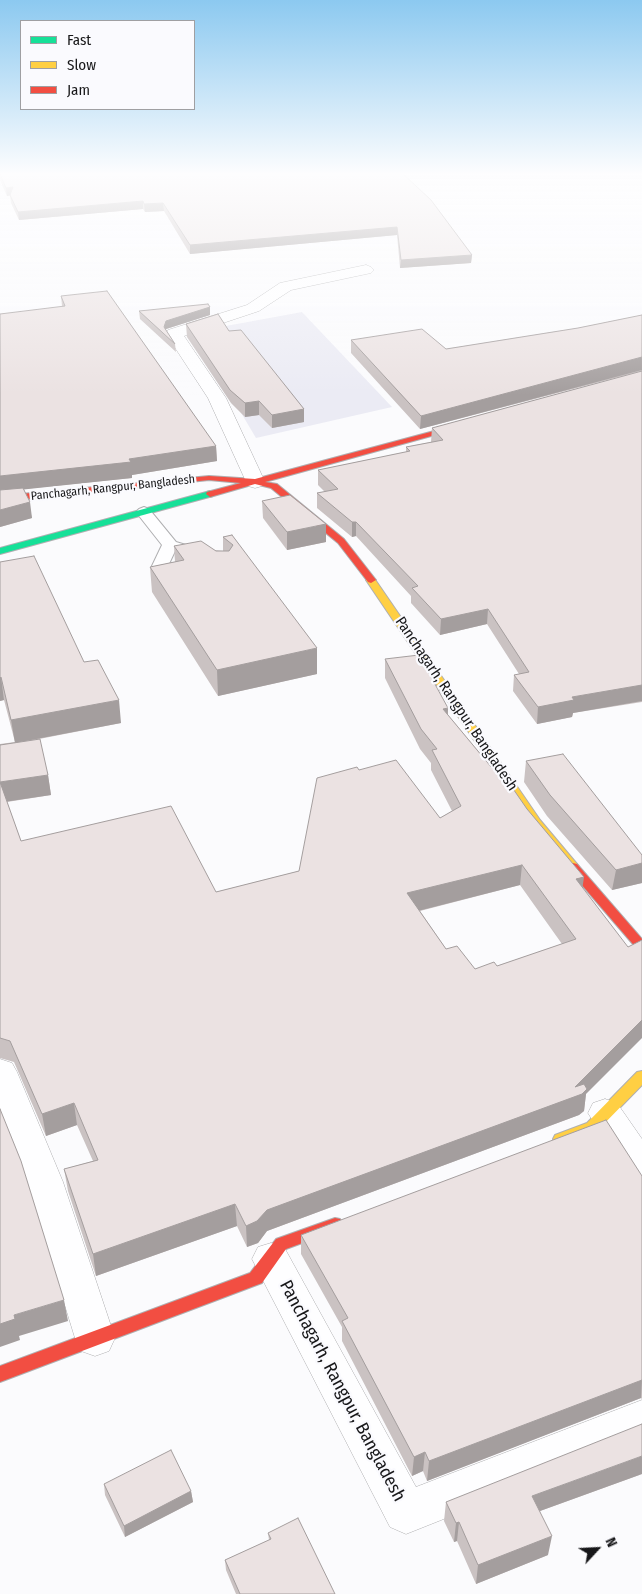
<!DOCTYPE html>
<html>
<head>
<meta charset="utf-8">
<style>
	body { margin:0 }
	#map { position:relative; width:642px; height:1594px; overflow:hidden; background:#fbfbfd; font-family:"Fira Sans Condensed",sans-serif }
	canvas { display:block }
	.legend { position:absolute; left:20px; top:20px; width:175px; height:90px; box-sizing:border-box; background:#fafafe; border:1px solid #9f9fa2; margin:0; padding:6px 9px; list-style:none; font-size:15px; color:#171719 }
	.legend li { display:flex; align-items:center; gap:10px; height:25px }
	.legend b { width:25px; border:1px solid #9f9fa2 }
	.north { position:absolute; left:572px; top:1524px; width:50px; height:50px; -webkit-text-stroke:4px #fafafe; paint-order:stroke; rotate:65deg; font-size:14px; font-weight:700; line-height:20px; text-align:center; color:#171719 }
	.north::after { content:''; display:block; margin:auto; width:18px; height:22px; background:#171719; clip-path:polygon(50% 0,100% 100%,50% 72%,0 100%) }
</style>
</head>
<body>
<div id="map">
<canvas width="642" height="1594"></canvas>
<ul class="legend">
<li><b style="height:6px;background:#16e098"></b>Fast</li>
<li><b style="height:6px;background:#ffcf43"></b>Slow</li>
<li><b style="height:6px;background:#f24e42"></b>Jam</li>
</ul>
<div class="north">N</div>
</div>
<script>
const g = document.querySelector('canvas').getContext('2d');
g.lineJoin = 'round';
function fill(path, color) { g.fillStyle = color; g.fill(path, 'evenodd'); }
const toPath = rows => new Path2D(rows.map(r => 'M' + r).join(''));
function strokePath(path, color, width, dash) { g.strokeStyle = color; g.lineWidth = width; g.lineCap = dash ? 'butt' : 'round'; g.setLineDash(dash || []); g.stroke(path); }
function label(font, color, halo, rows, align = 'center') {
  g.font = font + ' "Fira Sans Condensed",sans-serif'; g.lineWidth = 4.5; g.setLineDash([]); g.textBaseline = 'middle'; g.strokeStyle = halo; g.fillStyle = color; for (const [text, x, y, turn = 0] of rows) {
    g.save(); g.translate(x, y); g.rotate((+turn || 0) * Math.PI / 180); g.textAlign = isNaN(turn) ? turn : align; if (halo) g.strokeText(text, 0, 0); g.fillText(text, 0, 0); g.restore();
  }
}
fill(toPath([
	[302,312,392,407,256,438,193,332]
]), '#ebebf4');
const lane = toPath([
	[144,507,149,509,176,542,206,551,208,554,206,557,200,559,175,551,168,566,173,583,171,586,165,588,159,586,157,583,152,566,162,545,136,512,139,509,144,507]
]);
const street = toPath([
	[366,265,371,267,374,270,371,273,291,290,259,311,184,336,226,398,265,482,262,486,255,488,248,486,208,398,166,334,168,330,247,305,280,283,366,265],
	[0,1059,12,1063,17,1072,63,1182,115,1338,109,1351,95,1356,81,1351,75,1338,27,1182,0,1115,0,1059],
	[605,1099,617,1103,642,1139,642,1183,629,1178,588,1113,593,1103,605,1099],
	[271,1243,284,1247,416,1487,642,1400,642,1440,406,1534,390,1527,252,1259,258,1247,271,1243]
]);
const fast = toPath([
	[210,491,214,494,213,496,0,554,0,548,210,491]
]);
const slow = toPath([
	[371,577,374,578,540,820,577,864,579,867,577,870,569,870,532,826,366,580,371,577],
	[642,1071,642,1085,597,1131,560,1145,555,1143,553,1139,555,1135,587,1123,637,1072,642,1071]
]);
const jam = toPath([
	[464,423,471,425,265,482,277,484,344,539,376,580,371,583,368,582,338,543,271,488,255,484,210,497,206,494,207,492,241,483,209,480,0,502,0,496,209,476,255,479,464,423],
	[573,863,577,864,642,939,642,951,638,950,569,870,567,867,573,863],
	[335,1218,340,1219,343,1224,340,1229,286,1249,262,1283,0,1382,0,1366,250,1273,276,1239,335,1218]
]);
strokePath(lane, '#afafb1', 2);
strokePath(street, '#afafb1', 1);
strokePath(fast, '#afafb1', 2);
strokePath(slow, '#afafb1', 2);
strokePath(jam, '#afafb1', 2);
fill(lane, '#fefeff');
fill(street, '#fefeff');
fill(fast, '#16e098');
fill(slow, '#ffcf43');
fill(jam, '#f24e42');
fill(toPath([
	[0,172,401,172,472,255,471,263,400,268,397,235,190,254,164,211,145,212,143,209,19,220,11,203,10,195,7,196,0,180],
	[61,296,216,446,217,461,132,475,132,478,24,489,32,518,0,527,62,306],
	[210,307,210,315,166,329,166,330,175,344,176,352,140,319,139,311],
	[642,315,642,371,420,429,351,353,351,340,446,349,578,328],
	[186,324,229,331,304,409,304,422,272,428,259,415,245,417,231,403,187,337],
	[642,371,642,702,573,713,572,717,537,724,513,691,514,675,519,674,487,624,440,635,411,603,411,596,356,536,352,537,317,508,317,493,325,492,318,485,318,470,406,452,406,447,431,442,432,428],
	[262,501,326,542,287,550,263,518],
	[232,535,317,674,218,696,152,592,150,567,175,562,174,546,223,551,223,537],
	[0,562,84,662,121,723,34,740,48,775,51,795,7,802,21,841,216,892,299,871,359,770,440,818,452,811,431,770,431,763,420,749,385,678,385,659,448,708,448,715,527,809,582,887,586,1094,584,1111,579,1115,267,1231,258,1243,247,1247,237,1226,96,1276,68,1191,64,1169,93,1161,77,1125,46,1136,14,1062,0,1058,0,744,15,742,4,700,0,701],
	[520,885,562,944,497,966,475,969,446,949,420,911],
	[526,761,642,855,642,883,612,890,547,816,524,782],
	[642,1176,642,1399,641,1398,427,1481,423,1471,412,1476,342,1341,342,1327,301,1254,301,1235],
	[642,1474,540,1511,548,1555,476,1584,457,1541,454,1542,444,1521,446,1502],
	[104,1484,191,1491,193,1502,125,1537,105,1495],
	[268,1533,335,1594,236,1594,226,1570,225,1560,269,1540]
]), '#cac2c2');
fill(toPath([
	[13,187,14,195,7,196,6,188],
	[143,201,143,209,19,220,18,212],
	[163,203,164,211,145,212,144,204],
	[397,227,397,235,190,254,190,245],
	[472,255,471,263,400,268,401,260],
	[210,307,210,315,166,329,164,335,164,327,166,321],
	[642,357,642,370,420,429,421,416],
	[259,401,259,415,245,417,245,403],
	[304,409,304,422,272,428,272,415],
	[216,446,217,461,132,475,132,478,0,492,0,476,129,459],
	[30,502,32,518,0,527,0,510],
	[352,522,356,522,356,536,352,537],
	[326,524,326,542,287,550,287,532],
	[488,609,487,624,440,635,441,619],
	[317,648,317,674,218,696,217,670],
	[1,677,4,700,0,701,0,678],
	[642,685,642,701,573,713,572,717,537,724,538,707,572,697],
	[119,700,121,723,15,743,11,720],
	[448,708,447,728,443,709],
	[48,775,51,795,4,802,0,782],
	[642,863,642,883,612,890,616,870],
	[522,865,520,885,406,914,407,893],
	[584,877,581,898,576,879],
	[642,1020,642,1038,586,1094,584,1111,579,1115,267,1231,258,1243,247,1247,246,1226,267,1210,575,1087],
	[74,1103,77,1125,46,1136,42,1114],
	[235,1204,237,1226,96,1276,93,1254],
	[64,1300,68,1321,19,1336,20,1340,0,1347,0,1324,14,1315],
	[642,1380,641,1398,427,1481,429,1461],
	[425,1452,423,1471,412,1476,414,1457],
	[642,1456,642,1474,529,1515,532,1496],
	[191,1491,193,1502,125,1537,124,1526],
	[459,1522,457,1541,454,1542,456,1523],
	[552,1536,548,1555,476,1584,478,1565]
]), '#a49e9e');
const building = toPath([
	[0,172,401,172,431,200,472,255,401,260,397,227,190,245,163,203,144,204,143,201,18,212,10,195,13,187,6,188,0,174,0,172],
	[107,291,216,446,129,459,131,462,0,476,0,314,65,306,61,296,107,291],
	[208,304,210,307,166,321,164,327,175,344,139,311,208,304],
	[218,314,229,331,241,330,304,409,272,415,259,401,245,403,230,390,186,324,218,314],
	[642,315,642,357,421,416,351,340,422,329,446,349,578,328,642,315],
	[642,371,642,685,572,697,574,700,538,707,514,675,529,672,488,609,441,619,412,588,418,586,356,522,352,522,317,493,338,489,318,470,410,451,406,447,443,440,432,428,642,371],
	[23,488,30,502,0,510,0,490,23,488],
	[290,495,326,524,287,532,262,501,290,495],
	[232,535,317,648,217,670,150,567,184,560,174,546,201,541,216,551,229,551,233,545,223,537,232,535],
	[34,556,84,662,98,660,119,700,11,720,1,677,0,678,0,562,34,556],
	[419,655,448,708,443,709,492,768,498,767,527,809,584,877,576,879,628,947,642,940,642,1020,575,1087,584,1084,587,1089,582,1094,267,1210,257,1221,246,1226,235,1204,93,1254,64,1169,98,1160,74,1103,42,1114,10,1041,0,1038,0,745,40,739,48,775,0,782,21,841,171,806,216,892,299,871,317,778,357,767,359,770,396,760,440,818,461,806,432,750,437,749,421,729,385,659,419,655],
	[522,865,576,939,497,966,494,962,475,969,457,946,446,949,407,893,522,865],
	[563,754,642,855,642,863,616,870,550,795,526,761,563,754],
	[0,1109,21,1161,64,1300,14,1315,15,1319,0,1324,0,1109],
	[606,1120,642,1176,642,1380,429,1461,425,1452,414,1457,342,1321,348,1318,301,1235,606,1120],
	[642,1424,642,1456,532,1496,552,1536,478,1565,459,1522,456,1523,446,1502,642,1424],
	[171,1450,191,1491,124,1526,104,1484,171,1450],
	[298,1518,335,1594,240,1594,225,1560,271,1539,268,1533,298,1518]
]);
fill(building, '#ebe2e2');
strokePath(building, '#a49e9e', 1);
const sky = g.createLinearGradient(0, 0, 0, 395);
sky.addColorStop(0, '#8cc9f0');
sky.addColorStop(0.44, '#fdfdfe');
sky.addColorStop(1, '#fdfdfe00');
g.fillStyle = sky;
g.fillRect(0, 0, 642, 395);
label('12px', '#171719', '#fafafe', [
	["Panchagarh, Rangpur, Bangladesh",113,488,-6]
]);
label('15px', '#171719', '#fafafe', [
	["Panchagarh, Rangpur, Bangladesh",456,704,56]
]);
label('18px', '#171719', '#fafafe', [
	["Panchagarh, Rangpur, Bangladesh",342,1391,62]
]);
</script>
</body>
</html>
